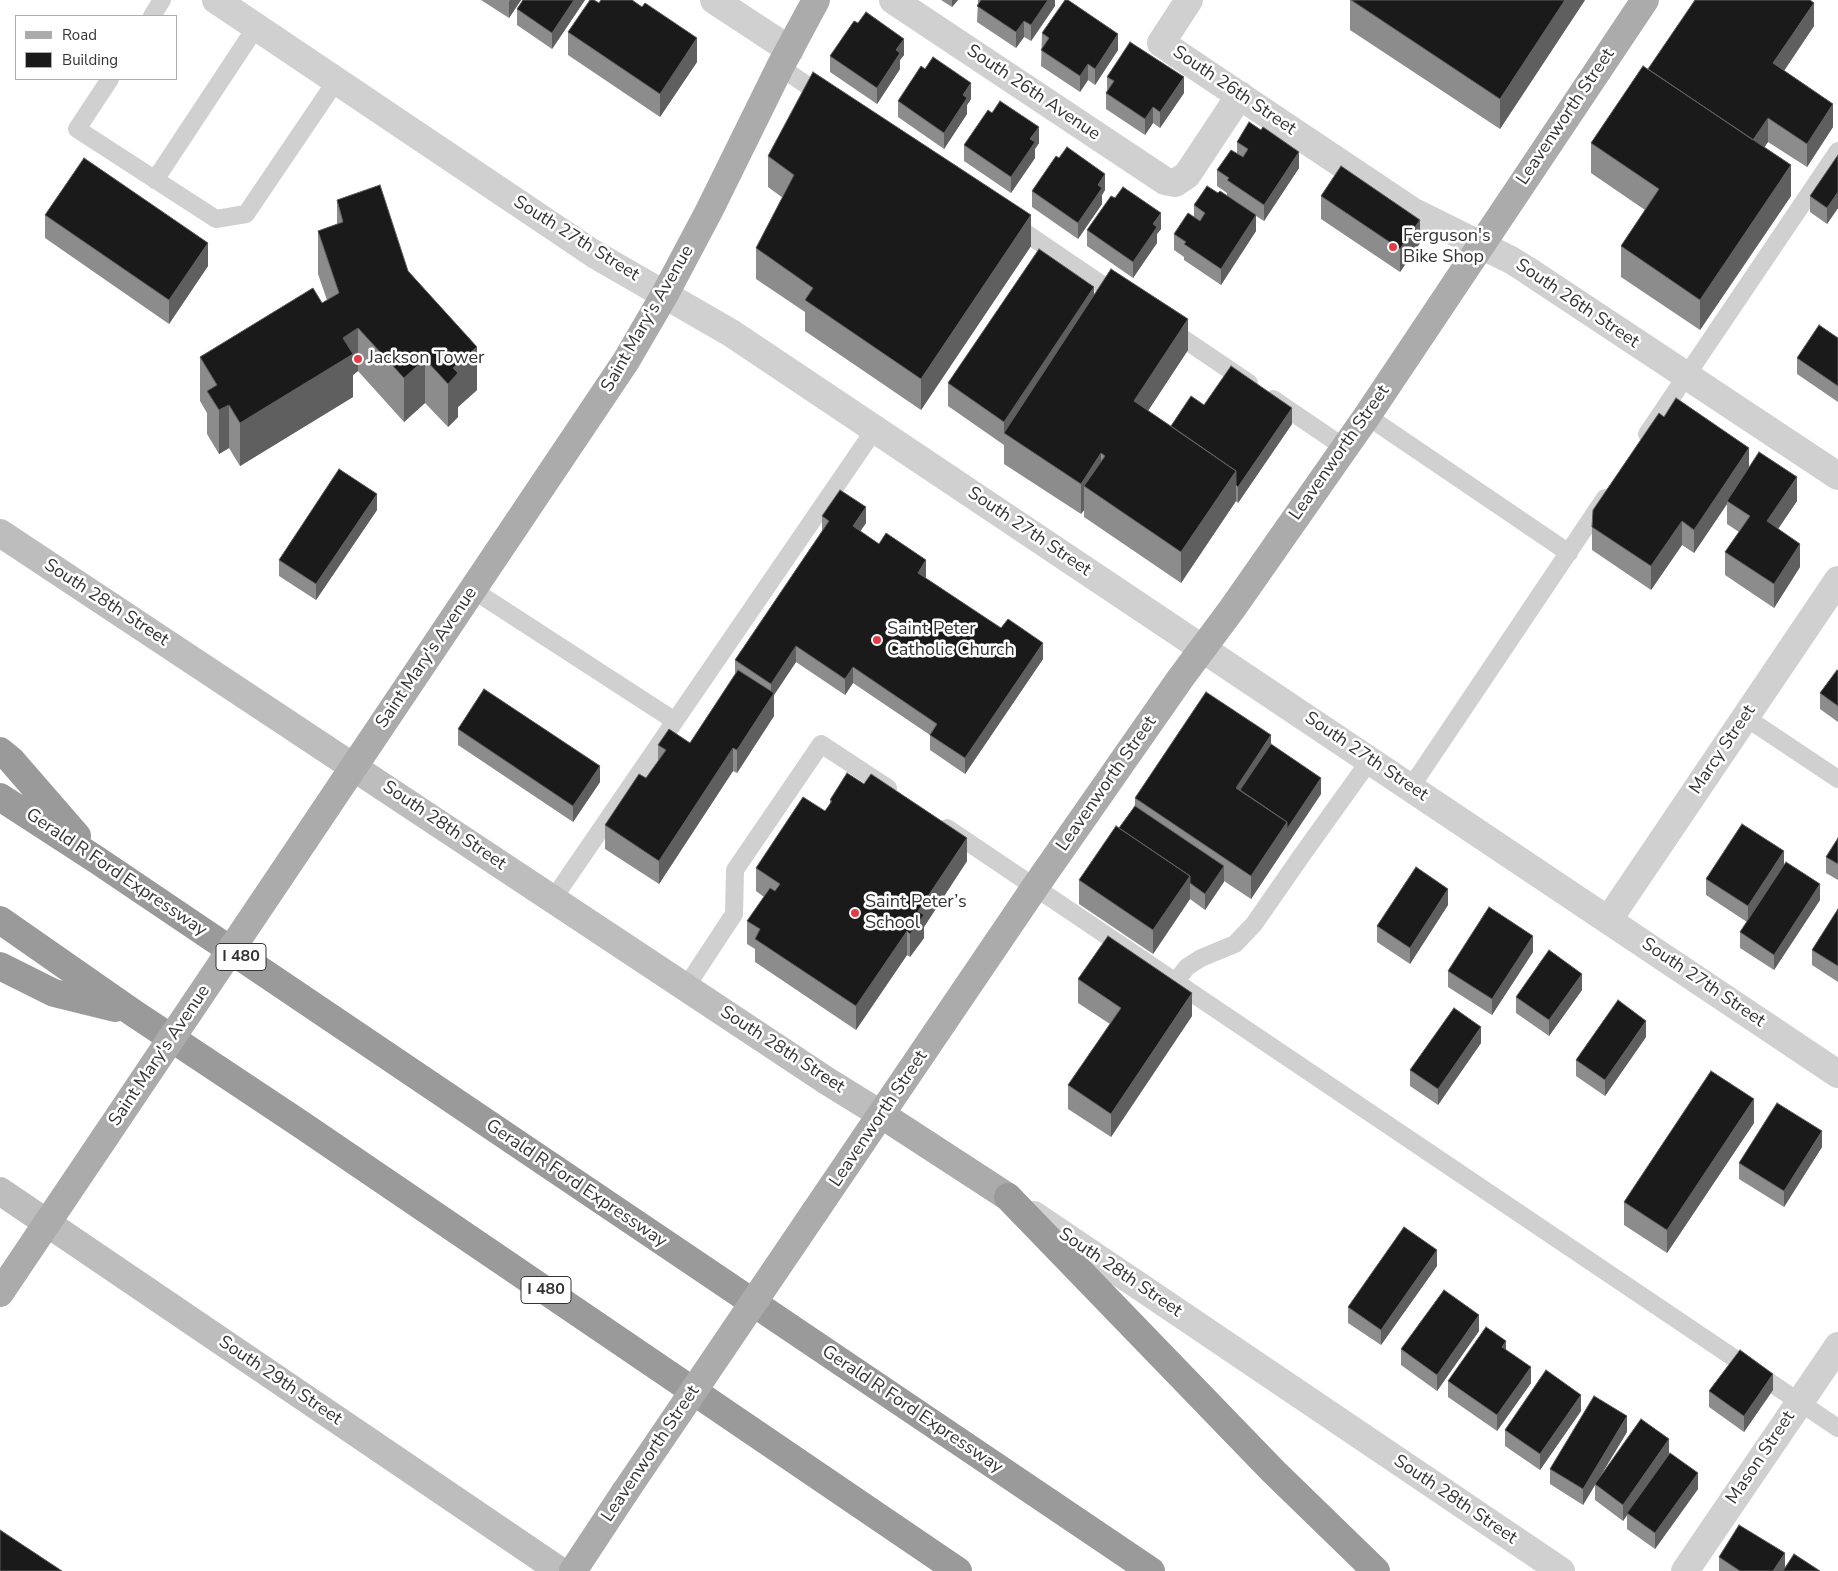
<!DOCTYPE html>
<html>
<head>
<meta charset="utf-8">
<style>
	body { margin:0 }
	#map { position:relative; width:1838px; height:1571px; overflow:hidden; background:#fff; font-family:"Nunito Sans",sans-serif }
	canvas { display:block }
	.legend { position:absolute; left:15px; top:15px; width:162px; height:65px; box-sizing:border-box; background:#fff; border:1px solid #adadad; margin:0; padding:6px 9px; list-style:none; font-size:15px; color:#333 }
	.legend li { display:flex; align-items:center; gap:10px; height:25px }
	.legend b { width:25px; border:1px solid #adadad }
</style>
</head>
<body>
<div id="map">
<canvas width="1838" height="1571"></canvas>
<ul class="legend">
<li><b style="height:6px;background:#ababab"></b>Road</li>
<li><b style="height:14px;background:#1a1a1a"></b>Building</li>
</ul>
</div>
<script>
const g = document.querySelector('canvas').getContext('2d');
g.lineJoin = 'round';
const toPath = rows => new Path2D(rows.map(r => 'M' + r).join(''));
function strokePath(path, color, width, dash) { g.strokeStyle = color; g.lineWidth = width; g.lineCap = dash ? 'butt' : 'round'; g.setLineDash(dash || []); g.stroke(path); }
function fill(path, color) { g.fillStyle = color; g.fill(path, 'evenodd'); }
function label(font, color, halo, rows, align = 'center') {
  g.font = font + ' "Nunito Sans",sans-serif'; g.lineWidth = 5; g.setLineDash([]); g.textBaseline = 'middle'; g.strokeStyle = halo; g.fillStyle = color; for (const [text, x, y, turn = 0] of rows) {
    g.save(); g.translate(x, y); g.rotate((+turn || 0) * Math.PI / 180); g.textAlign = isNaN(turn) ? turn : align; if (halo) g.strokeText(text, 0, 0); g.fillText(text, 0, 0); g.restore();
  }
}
strokePath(toPath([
	[152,16,162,0],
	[780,67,826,98],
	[110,79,77,129,216,219,246,214,336,81],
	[155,180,256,27],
	[1011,223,1120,297],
	[1169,329,1249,383],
	[1273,399,1345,448],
	[1367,416,1569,553],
	[1647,434,1838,151],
	[473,590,675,721],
	[1745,717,1838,779],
	[1411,787,1605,498],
	[947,828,1838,1428],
	[553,899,875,429],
	[1176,981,1187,967,1201,958,1235,944,1254,924,1302,855,1370,760],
	[686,987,734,914,735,870,821,744,888,788]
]), '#d0d0d0', 18);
strokePath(toPath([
	[216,0,594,254,731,333,1838,1074],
	[714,0,790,50],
	[893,0,1165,181,1175,183,1187,175,1240,95],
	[1189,0,1161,43,1412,211,1511,260,1527,270,1838,476],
	[1609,919,1838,580],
	[1034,1215,1561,1571],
	[1685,1571,1838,1346]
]), '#d0d0d0', 28);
strokePath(toPath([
	[0,533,827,1081,882,1115],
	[0,1191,560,1571]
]), '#bdbdbd', 28);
strokePath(toPath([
	[304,841,626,361,665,294,709,211,780,67,816,0],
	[882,1115,1008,1197],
	[814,1213,1035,887,1180,679,1232,609,1367,416,1645,0],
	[0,1293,105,1137],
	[573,1571,625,1492]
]), '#ababab', 28);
strokePath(toPath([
	[0,751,11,760,77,836],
	[0,797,97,860,1151,1571],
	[0,920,132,1012,299,1123,958,1571],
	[0,966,54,993,115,1008],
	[1008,1197,1273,1471,1376,1571]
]), '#9a9a9a', 28);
strokePath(toPath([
	[105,1137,304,841],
	[625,1492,814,1213]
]), '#ababab', 28);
fill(toPath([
	[481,0,521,0,509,18],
	[523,0,585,0,552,49,517,25,517,9],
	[941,0,958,0,952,7],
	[978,0,1055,0,1055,6,1031,41,1024,37,1016,48,977,22],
	[1350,0,1585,0,1500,129,1350,30],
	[599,3,697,62,660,117,568,55,568,32],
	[858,23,904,55,900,60,900,69,877,104,830,72,830,56],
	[1814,26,1784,71,1833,127,1807,167,1768,142,1764,147,1791,196,1700,330,1621,277,1621,246,1645,210,1591,173,1591,143,1648,69],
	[1042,33,1118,50,1095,85,1088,80,1080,92,1041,66],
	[1107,77,1184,93,1160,128,1153,123,1145,135,1106,109,1106,93,1107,91],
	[971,99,967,105,967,114,944,149,898,117,898,101],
	[992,113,1039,143,1035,149,1035,158,1011,193,964,161,964,145],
	[1237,142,1299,168,1264,221,1256,216,1256,231,1221,285,1184,260,1184,257,1174,250,1174,234,1194,217,1194,205,1227,196,1227,193,1217,186,1217,170,1237,153],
	[1838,155,1838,208,1827,224,1810,212,1810,196],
	[768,156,1031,246,921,410,805,331,805,312,756,279,756,248,783,198,768,187],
	[1105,190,1102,195,1102,204,1078,239,1032,207,1032,191],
	[1321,196,1420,243,1400,272,1321,219],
	[337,200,408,271,477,390,458,407,458,417,448,427,425,403,404,422,358,371,353,375,353,397,240,466,229,448,219,454,207,434,207,413,200,401,200,357,322,303,327,300,318,274,318,231,337,224],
	[45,215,208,266,169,324,45,238],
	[1161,229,1157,234,1157,243,1133,278,1087,246,1087,230],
	[1094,295,1188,350,1148,411,1171,426,1204,405,1292,424,1238,503,1236,501,1181,583,1084,517,1084,510,1081,514,1004,464,1004,445,948,406,948,383],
	[1838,338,1838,402,1797,374,1797,358],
	[1749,467,1797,501,1778,529,1800,567,1774,608,1725,575,1725,552,1739,532,1727,524,1727,504,1694,553,1682,545,1651,590,1592,550,1592,527],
	[377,510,316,600,279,576,279,560],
	[822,516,866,523,860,531,926,576,926,578,1043,659,965,774,930,750,930,735,853,683,845,695,796,662,774,695,774,716,737,773,733,771,659,884,605,849,605,825,646,778,658,762,658,745,690,743,735,674,735,660,822,531],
	[1838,671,1838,722,1820,709,1820,693],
	[458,729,600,782,573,822,458,745],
	[1271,745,1321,794,1251,899,1224,881,1205,910,1190,899,1153,954,1079,904,1079,880,1119,828,1135,806,1135,798],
	[830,800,967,861,924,927,924,938,910,957,907,955,856,1030,755,962,755,949,747,944,747,921,764,897,756,891,756,868,825,811,830,805],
	[1838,838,1838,880,1826,873,1826,857],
	[1784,865,1820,900,1774,970,1740,948,1740,932,1747,922,1706,895,1706,879],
	[1448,905,1410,964,1377,942,1377,926],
	[1838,909,1838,982,1812,965,1812,950],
	[1533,952,1492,1015,1448,987,1448,971],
	[1078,979,1192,1016,1111,1137,1068,1109,1068,1085,1110,1024,1078,1003],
	[1582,990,1549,1036,1516,1013,1516,997],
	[1646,1037,1605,1096,1576,1076,1576,1060],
	[1481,1043,1438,1105,1410,1086,1410,1070],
	[1754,1123,1667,1253,1624,1225,1624,1202],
	[1822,1147,1784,1207,1739,1179,1739,1163],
	[1437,1266,1381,1345,1348,1323,1348,1307],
	[1479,1331,1437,1391,1401,1365,1401,1349],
	[1506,1350,1531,1383,1497,1431,1448,1397,1448,1381],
	[1773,1390,1744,1432,1709,1407,1709,1391],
	[1581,1411,1540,1470,1505,1446,1505,1430],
	[1627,1432,1599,1478,1669,1454,1698,1489,1655,1549,1627,1529,1627,1515,1623,1521,1595,1500,1595,1485,1583,1505,1550,1484,1550,1469],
	[1719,1557,1785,1568,1820,1571,1719,1571]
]), '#8c8c8c');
fill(toPath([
	[510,0,521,0,509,18,509,2],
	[574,0,585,0,552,49,552,33],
	[952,0,958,0,952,7],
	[1048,0,1055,0,1055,6,1031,41,1031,25],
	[1565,0,1585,0,1500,129,1500,99],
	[1814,3,1814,26,1773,87,1773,63],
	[1024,21,1024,37,1016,48,1016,32],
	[1118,34,1118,50,1095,85,1095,69],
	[697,38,697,62,660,117,660,94],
	[904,39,904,55,900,60,900,69,877,104,877,88,896,50],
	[1088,64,1088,80,1080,92,1080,76],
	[1184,77,1184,93,1160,128,1160,112],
	[971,83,971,99,967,105,967,114,944,149,944,133,963,95],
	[1833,104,1833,127,1807,167,1807,144],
	[1153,107,1153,123,1145,135,1145,119],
	[1768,118,1768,142,1750,168,1750,145],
	[1039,127,1039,143,1035,149,1035,158,1011,193,1011,177,1030,139],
	[1299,152,1299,168,1264,221,1264,205],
	[1791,165,1791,196,1700,330,1700,300],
	[1105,174,1105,190,1102,195,1102,204,1078,239,1078,223,1098,185],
	[1838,192,1838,208,1827,224,1827,208],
	[1161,213,1161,229,1157,234,1157,243,1133,278,1133,262,1153,224],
	[1031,215,1031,246,921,410,921,379],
	[1256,215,1256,231,1221,285,1221,269],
	[1420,220,1420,243,1400,272,1400,249],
	[208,243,208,266,169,324,169,300],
	[1094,287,1094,311,1004,433,1004,445,1004,422],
	[1188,319,1188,350,1134,432,1134,401],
	[358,328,358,371,353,375,353,397,240,466,240,423,343,338],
	[477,347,477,390,458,407,458,417,448,427,448,384,453,368],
	[425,359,425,403,404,422,404,378],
	[229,405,229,448,219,454,219,410],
	[1292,408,1292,424,1238,503,1238,487],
	[1749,448,1749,471,1727,501,1727,504,1694,553,1694,530],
	[1101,453,1101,484,1084,486,1084,510,1081,514,1081,484],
	[1236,471,1236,501,1181,583,1181,552],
	[1797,477,1797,501,1767,545,1767,521],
	[377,494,377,510,316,600,316,584],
	[866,507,866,523,853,542,853,526],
	[1682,521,1682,545,1651,590,1651,566],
	[1800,544,1800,567,1774,608,1774,584],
	[926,560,926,576,918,589,918,573],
	[1043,643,1043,659,965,774,965,758],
	[796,646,796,662,774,695,774,716,737,773,737,750,771,698,771,684],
	[853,667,853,683,845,695,845,679],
	[1271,735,1271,759,1243,800,1236,788],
	[733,748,733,771,659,884,659,861],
	[600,766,600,782,573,822,573,806],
	[1321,778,1321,794,1251,899,1251,876,1287,822],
	[967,838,967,861,924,927,924,938,910,957,910,934,918,911],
	[1784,851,1784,867,1748,922,1748,906],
	[1224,866,1224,882,1205,910,1205,894],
	[1190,876,1190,899,1153,954,1153,930],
	[1820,884,1820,900,1774,970,1774,955],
	[1448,889,1448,905,1410,964,1410,948],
	[907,931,907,955,856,1030,856,1006],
	[1533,936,1533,952,1492,1015,1492,999],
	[1582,974,1582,990,1549,1036,1549,1020],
	[1192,993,1192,1016,1111,1137,1111,1114],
	[1646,1021,1646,1037,1605,1096,1605,1080],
	[1481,1027,1481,1043,1438,1105,1438,1089],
	[1754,1099,1754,1123,1667,1253,1667,1230],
	[1822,1131,1822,1147,1784,1207,1784,1191],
	[1437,1250,1437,1266,1381,1345,1381,1330],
	[1479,1315,1479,1331,1437,1391,1437,1375],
	[1506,1341,1506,1357,1502,1347],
	[1531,1367,1531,1383,1497,1431,1497,1415],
	[1773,1374,1773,1390,1744,1432,1744,1416],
	[1581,1395,1581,1411,1540,1470,1540,1454],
	[1627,1416,1627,1432,1583,1505,1583,1489],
	[1669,1439,1669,1455,1623,1521,1623,1505],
	[1698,1473,1698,1489,1655,1549,1655,1533],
	[1785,1553,1785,1569,1783,1571,1773,1571]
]), '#5f5f5f');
const building = toPath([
	[523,0,574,0,552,33,517,9,523,0],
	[590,0,594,0,599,3,601,0,632,0,642,7,645,3,697,38,660,94,568,32,590,0],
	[981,0,1048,0,1031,25,1024,21,1016,32,977,6,981,0],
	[1065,0,1068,0,1118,34,1095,69,1088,64,1080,76,1041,50,1049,38,1042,33,1065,0],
	[1351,0,1565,0,1500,99,1351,0],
	[1695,0,1810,0,1814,3,1773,63,1833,104,1807,144,1768,118,1753,140,1648,69,1695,0],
	[866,12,904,39,896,50,900,53,877,88,830,56,854,21,858,23,866,12],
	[1130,42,1184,77,1160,112,1153,107,1145,119,1106,93,1114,81,1107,77,1130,42],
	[933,57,971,83,963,95,967,98,944,133,898,101,921,66,925,69,933,57],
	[1643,66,1791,165,1700,300,1621,246,1659,189,1591,143,1643,66],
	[813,72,1031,215,921,379,805,300,813,288,756,248,794,175,768,156,813,72],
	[1000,101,1039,127,1030,139,1035,142,1011,177,964,145,988,110,992,113,1000,101],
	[1249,122,1261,130,1263,127,1299,152,1264,205,1227,180,1229,178,1217,170,1231,150,1243,157,1248,149,1237,142,1249,122],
	[1067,147,1105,174,1098,185,1102,188,1078,223,1032,191,1056,156,1059,158,1067,147],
	[1838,155,1838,192,1827,208,1810,196,1838,155],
	[84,158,208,243,169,300,45,215,84,158],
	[1341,166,1420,220,1400,249,1321,196,1341,166],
	[380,185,408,271,477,347,453,368,458,373,448,384,425,359,404,378,358,328,343,338,353,354,240,423,229,405,219,410,207,391,217,385,200,357,313,288,322,303,339,293,318,231,343,222,337,200,380,185],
	[1207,186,1218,193,1220,191,1256,215,1221,269,1184,244,1186,242,1174,234,1188,213,1200,221,1205,213,1194,205,1207,186],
	[1123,187,1161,213,1153,224,1157,227,1133,262,1087,230,1111,196,1115,198,1123,187],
	[1039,249,1094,287,1004,422,948,383,1039,249],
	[1111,269,1188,319,1134,401,1236,471,1181,552,1084,486,1105,456,1101,453,1081,484,1004,433,1111,269],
	[1819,325,1838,338,1838,386,1797,358,1819,325],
	[1231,366,1292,408,1238,487,1236,485,1236,471,1171,426,1191,396,1204,405,1231,366],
	[1676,398,1749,448,1694,530,1682,521,1651,566,1592,527,1593,510,1659,413,1664,417,1676,398],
	[1759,452,1797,477,1767,521,1800,544,1774,584,1725,552,1750,516,1727,501,1759,452],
	[339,469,377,494,316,584,279,560,339,469],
	[840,490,866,507,853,526,879,544,886,533,926,560,918,573,1001,628,1008,619,1043,643,965,758,930,735,937,724,853,667,845,679,796,646,771,684,735,660,829,521,822,516,840,490],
	[738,670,774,693,737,750,733,748,659,861,605,825,639,774,646,778,666,750,658,745,669,729,690,743,738,670],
	[1837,670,1838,671,1838,706,1820,693,1837,670],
	[484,689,600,766,573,806,458,729,484,689],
	[1206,692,1271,735,1236,788,1287,822,1251,876,1135,798,1206,692],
	[1271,744,1321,778,1287,829,1287,822,1240,790,1271,744],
	[847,773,864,784,871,774,967,838,918,911,924,915,910,934,907,931,856,1006,755,939,760,929,747,921,770,888,775,891,780,884,756,868,803,797,825,811,832,801,830,800,847,773],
	[1135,806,1224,866,1205,894,1190,883,1190,876,1119,828,1135,806],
	[1742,824,1784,851,1748,906,1706,879,1742,824],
	[1116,826,1190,876,1153,930,1079,880,1116,826],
	[1838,838,1838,864,1826,857,1838,838],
	[1786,862,1820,884,1774,955,1740,932,1786,862],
	[1416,867,1448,889,1410,948,1377,926,1416,867],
	[1489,907,1533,936,1492,999,1448,971,1489,907],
	[1838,909,1838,966,1812,950,1838,909],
	[1108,936,1192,993,1111,1114,1068,1085,1121,1008,1078,979,1108,936],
	[1549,950,1582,974,1549,1020,1516,997,1549,950],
	[1618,1000,1646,1021,1605,1080,1576,1060,1618,1000],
	[1454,1008,1481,1027,1438,1089,1410,1070,1454,1008],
	[1711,1071,1754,1099,1667,1230,1624,1202,1711,1071],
	[1777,1103,1822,1131,1784,1191,1739,1163,1777,1103],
	[1404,1227,1437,1250,1381,1330,1348,1307,1404,1227],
	[1444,1290,1479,1315,1437,1375,1401,1349,1444,1290],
	[1486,1327,1506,1341,1502,1347,1531,1367,1497,1415,1448,1381,1486,1327],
	[1740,1350,1773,1374,1744,1416,1709,1391,1740,1350],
	[1546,1370,1581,1395,1540,1454,1505,1430,1546,1370],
	[1594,1396,1627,1416,1583,1489,1550,1469,1594,1396],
	[1641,1419,1669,1439,1623,1505,1595,1484,1641,1419],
	[1670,1453,1698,1473,1655,1533,1627,1513,1670,1453],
	[1739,1525,1785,1553,1773,1571,1740,1571,1719,1557,1739,1525],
	[0,1530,62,1571,0,1571,0,1530],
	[1794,1554,1820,1571,1783,1571,1794,1554]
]);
fill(building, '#1a1a1a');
strokePath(building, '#5f5f5f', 1);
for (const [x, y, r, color] of [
	[1393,247,5,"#e63946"],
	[358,359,5,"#e63946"],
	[877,640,5,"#e63946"],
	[855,913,5,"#e63946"]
]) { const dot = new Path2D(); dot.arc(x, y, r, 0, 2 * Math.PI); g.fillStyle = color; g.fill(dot); strokePath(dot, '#fff', 2); }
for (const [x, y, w] of [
	[241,957,50],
	[546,1290,50]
]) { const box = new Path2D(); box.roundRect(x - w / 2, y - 13.5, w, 27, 4); g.fillStyle = '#fff'; g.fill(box); strokePath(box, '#333', 1); }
label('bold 16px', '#333', null, [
	["I 480",241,957],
	["I 480",546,1290]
]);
label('18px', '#333', '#fff', [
	["South 26th Street",1234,91,34],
	["South 26th Avenue",1033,93,34],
	["Leavenworth Street",1566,117,-56],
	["South 27th Street",576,239,32],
	["South 26th Street",1577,304,34],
	["Saint Mary's Avenue",648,319,-60],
	["Leavenworth Street",1340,453,-55],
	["South 27th Street",1029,532,34],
	["South 28th Street",106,603,33],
	["Saint Mary's Avenue",427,658,-56],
	["Marcy Street",1723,750,-56],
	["South 27th Street",1366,757,34],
	["Leavenworth Street",1107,784,-55],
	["South 28th Street",444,826,34],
	["Gerald R Ford Expressway",116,873,34],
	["South 27th Street",1703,983,34],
	["South 28th Street",782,1050,33],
	["Saint Mary's Avenue",160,1056,-56],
	["Leavenworth Street",879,1119,-56],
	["Gerald R Ford Expressway",576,1184,34],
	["South 28th Street",1120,1273,34],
	["South 29th Street",280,1381,34],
	["Gerald R Ford Expressway",912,1410,34],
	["Leavenworth Street",651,1454,-56],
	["Mason Street",1761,1458,-56],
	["South 28th Street",1455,1500,34]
]);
label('18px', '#333', '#fff', [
	["Ferguson's",1403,237],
	["Bike Shop",1403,258],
	["Jackson Tower",368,359],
	["Saint Peter",887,630],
	["Catholic Church",887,651],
	["Saint Peter’s",865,903],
	["School",865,924]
], 'left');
</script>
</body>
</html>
